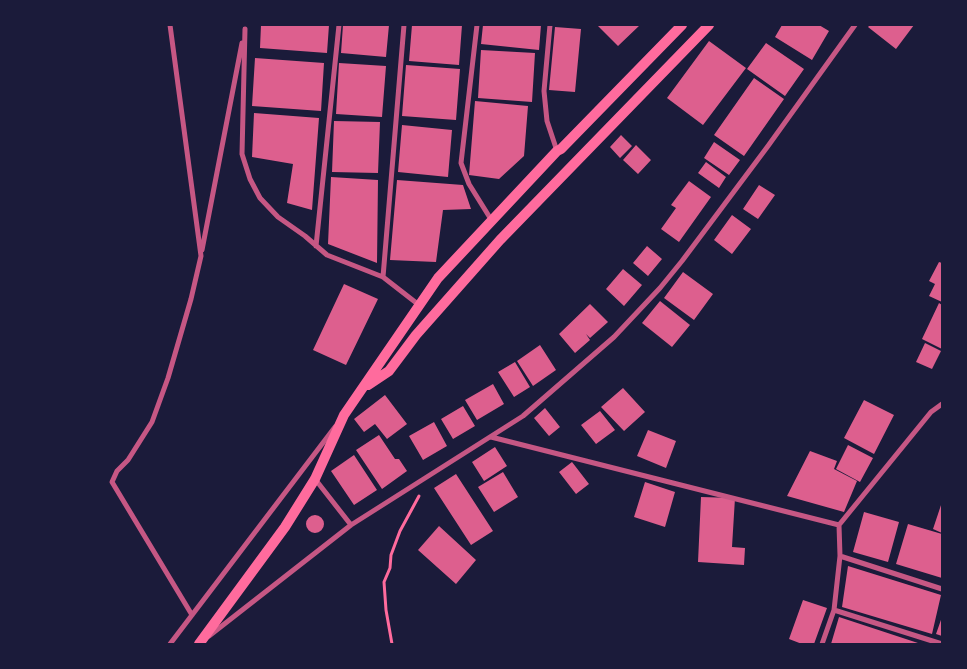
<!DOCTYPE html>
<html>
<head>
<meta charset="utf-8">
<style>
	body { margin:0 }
	#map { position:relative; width:967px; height:669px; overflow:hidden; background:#1b1b3a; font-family:"DM Sans",sans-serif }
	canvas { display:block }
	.frame { position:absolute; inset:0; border:26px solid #1b1b3a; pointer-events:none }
</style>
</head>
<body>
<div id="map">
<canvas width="967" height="669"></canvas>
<div class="frame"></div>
</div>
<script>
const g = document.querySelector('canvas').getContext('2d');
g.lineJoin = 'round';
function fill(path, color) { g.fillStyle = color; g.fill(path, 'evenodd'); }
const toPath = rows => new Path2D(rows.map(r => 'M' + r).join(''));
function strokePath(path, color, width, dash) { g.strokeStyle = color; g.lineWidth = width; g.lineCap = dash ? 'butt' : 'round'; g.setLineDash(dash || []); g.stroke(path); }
fill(toPath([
	[261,25,329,25,327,53,260,48],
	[343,25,389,25,386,57,341,53],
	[412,25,462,25,459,65,409,61],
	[483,25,541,25,539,50,481,44],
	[597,25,640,25,618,46],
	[782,25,819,25,829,31,812,60,775,37],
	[870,25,914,25,896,49,868,27],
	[555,27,581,29,575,92,549,90],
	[709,41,746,68,703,125,667,98],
	[766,43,804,69,785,96,747,69],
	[481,50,535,53,532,102,478,98],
	[255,58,324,63,321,111,252,106],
	[339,63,386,66,382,117,336,114],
	[406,65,460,69,456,120,402,116],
	[754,78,784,99,744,156,714,135],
	[475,101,528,106,524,156,499,179,469,175],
	[254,113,319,118,312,210,287,203,293,164,252,157],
	[334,121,380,122,378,173,332,172],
	[402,125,452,130,448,177,398,172],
	[621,135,632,146,620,158,610,147],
	[714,142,740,160,729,175,704,158],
	[636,145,651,160,638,174,623,160],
	[706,162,726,177,719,188,698,173],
	[331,177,378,180,377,263,328,244],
	[397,180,463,185,471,209,443,210,436,262,390,260],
	[689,181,711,197,679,242,661,229,676,208,671,205],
	[759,185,775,195,758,219,743,209],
	[732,215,751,229,732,254,714,240],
	[647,246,662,259,648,276,633,263],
	[939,262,942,263,942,302,929,296,935,284,929,281],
	[623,269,642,285,624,306,606,289],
	[683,272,713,294,694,320,664,298],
	[344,284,378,299,346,365,313,350],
	[660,301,690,325,672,347,642,323],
	[939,303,942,305,942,349,922,339],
	[590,304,608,322,590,338,586,334,590,340,575,353,559,334],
	[925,343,941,351,932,369,916,362],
	[540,345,556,370,533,386,517,361],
	[515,362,530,387,514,397,498,372],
	[493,384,504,404,477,420,465,400],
	[623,388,645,412,624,431,601,407],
	[385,395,407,424,387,439,375,424,364,432,354,419],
	[864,400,894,415,874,454,844,438],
	[463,406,475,426,453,439,441,419],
	[545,408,560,427,549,436,534,418],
	[600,411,615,430,596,444,581,425],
	[434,422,447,446,423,460,409,436],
	[648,430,676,441,666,468,637,456],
	[379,435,395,459,399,459,407,471,382,489,356,450],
	[848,445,873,458,860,482,836,469],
	[495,447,507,466,484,481,472,462],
	[810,451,837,461,834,469,857,481,844,512,787,496],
	[354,455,377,490,354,505,331,471],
	[572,462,589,484,576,494,559,472],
	[503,472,518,497,494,512,478,487],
	[456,474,493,531,471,545,434,488],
	[645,482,675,492,665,527,634,517],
	[701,497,735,498,732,547,745,548,744,565,698,562],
	[942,502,942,533,933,529],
	[864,512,899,522,888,562,853,552],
	'306 524a9 9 0 1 1 18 0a9 9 0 1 1-18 0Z',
	[908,524,942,534,942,578,896,564],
	[439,526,476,560,456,584,418,550],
	[848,566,941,595,932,634,842,607],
	[803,600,827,608,814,644,802,644,789,639],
	[839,617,921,644,831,644],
	[942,617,942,636,936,634]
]), '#dd5f8e');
strokePath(toPath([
	[392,644,386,610,384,582,390,568,391,555,400,531,419,496]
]), '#ff6b9d', 3);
strokePath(toPath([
	[170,25,201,256,191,299,168,378,152,422,128,460,117,471,112,482,192,615],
	[477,25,461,163,469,184,492,221],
	[550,25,544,91,547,121,557,151],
	[245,29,242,154,250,179,260,198,278,217,305,236,327,255,383,277,419,305],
	[316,246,339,25],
	[202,250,242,43],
	[383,277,404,25],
	[491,437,839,525],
	[315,479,351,525],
	[840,556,942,589],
	[834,610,942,644],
	[209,636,351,525,523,416,614,337,660,288,682,261,768,146,855,25],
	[170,644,335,427],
	[822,644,834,610,840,556,839,525,931,412,942,404]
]), '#c65784', 5);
strokePath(toPath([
	[368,385,389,371,416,335,500,240,709,25],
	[199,644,285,527,315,479,344,415,438,278,557,151,561,149,682,25]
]), '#ff6b9d', 10);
</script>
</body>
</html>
